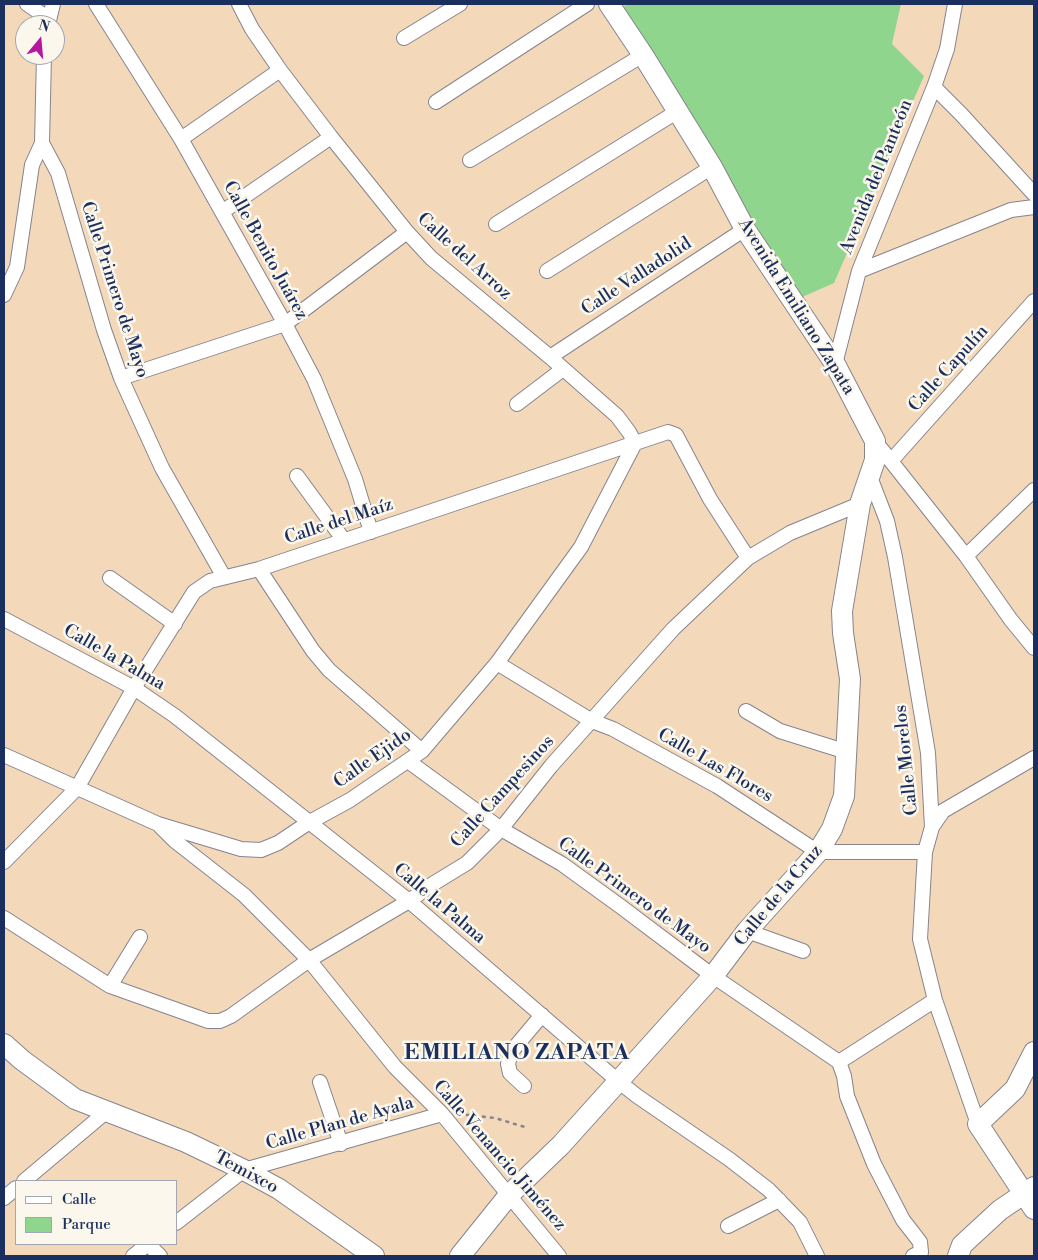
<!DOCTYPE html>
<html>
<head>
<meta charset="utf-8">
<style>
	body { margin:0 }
	#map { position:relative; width:1038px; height:1260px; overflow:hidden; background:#f3d9ba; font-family:"Libre Bodoni",serif }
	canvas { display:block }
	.frame { position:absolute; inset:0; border:5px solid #1b2f5e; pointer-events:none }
	.legend { position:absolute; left:15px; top:1180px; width:162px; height:65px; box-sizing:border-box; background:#fbf7ec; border:1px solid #a1a7b3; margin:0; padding:6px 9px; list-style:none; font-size:15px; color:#1b2f5e }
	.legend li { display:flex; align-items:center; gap:10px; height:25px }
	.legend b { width:25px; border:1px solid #a1a7b3 }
	.north { position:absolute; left:15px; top:15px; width:50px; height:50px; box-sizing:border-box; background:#fbf7ec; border:1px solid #a1a7b3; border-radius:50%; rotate:17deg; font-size:14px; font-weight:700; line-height:20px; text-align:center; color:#1b2f5e }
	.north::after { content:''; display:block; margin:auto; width:18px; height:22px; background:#b5179e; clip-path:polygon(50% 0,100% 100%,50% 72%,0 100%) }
</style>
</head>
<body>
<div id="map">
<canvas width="1038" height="1260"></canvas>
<div class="frame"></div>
<ul class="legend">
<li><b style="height:6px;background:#fff"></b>Calle</li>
<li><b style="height:14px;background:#90d58e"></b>Parque</li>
</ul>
<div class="north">N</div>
</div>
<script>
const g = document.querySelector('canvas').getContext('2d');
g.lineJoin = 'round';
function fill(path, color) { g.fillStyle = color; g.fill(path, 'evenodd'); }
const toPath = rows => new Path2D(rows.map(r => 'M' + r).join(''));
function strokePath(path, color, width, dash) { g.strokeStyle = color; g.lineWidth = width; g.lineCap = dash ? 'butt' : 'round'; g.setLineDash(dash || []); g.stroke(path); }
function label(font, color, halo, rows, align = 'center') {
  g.font = font + ' "Libre Bodoni",serif'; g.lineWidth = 5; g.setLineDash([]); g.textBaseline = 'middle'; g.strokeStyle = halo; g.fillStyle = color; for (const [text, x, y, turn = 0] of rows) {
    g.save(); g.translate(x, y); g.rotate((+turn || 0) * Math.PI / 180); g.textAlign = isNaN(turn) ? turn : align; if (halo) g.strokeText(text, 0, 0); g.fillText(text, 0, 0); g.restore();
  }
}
fill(toPath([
	[625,4,901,4,892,44,924,76,834,283,800,298,712,153,623,14]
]), '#90d58e');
const street = toPath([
	[27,4,49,19],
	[96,4,181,139,285,324,314,379,355,479,371,532],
	[48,25,53,4],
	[404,38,460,4],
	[44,55,42,143,58,173,104,330,121,378,162,468,224,577],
	[934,87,961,114,1034,194],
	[436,102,587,4],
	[181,139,280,70],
	[470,160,643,55],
	[222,212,331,137],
	[496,224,678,111],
	[547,271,712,167],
	[859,271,1011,210,1034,207],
	[4,295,17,267,32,165,42,143],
	[550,357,745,229],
	[835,364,859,271,934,87,947,49,955,4],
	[121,378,285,324,407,232],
	[517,404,563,369],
	[875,441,966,556,1011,620,1034,648],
	[891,461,1034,301],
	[297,476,343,539],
	[870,477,887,521,895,557,928,753,932,827,925,852,920,939,935,1000,978,1124],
	[966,556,1034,490],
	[259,569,313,651,329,670,422,751],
	[110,578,175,624],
	[4,619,134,688,175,716,409,901,618,1081,637,1096,729,1159,769,1190,800,1222,817,1256],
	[497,663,592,721,613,729,717,786,818,852,925,852],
	[746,711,780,731,847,752],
	[4,755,158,824,241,849,261,850,278,843,308,823,350,800,422,751,497,663,581,547,635,443,629,432,617,416,550,357,431,258,407,232,331,137,280,70,252,29,239,4],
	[408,761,501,829,562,864,620,906,713,976,839,1062,844,1076,847,1096,874,1164,903,1220,920,1242,921,1252,913,1256],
	[160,826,175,841,244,895,309,960,395,1067,442,1114,559,1256],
	[932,827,943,811,1034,758],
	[4,862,77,788,134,688,194,592,210,581,259,569,668,432,676,435,710,499,748,558],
	[4,918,110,986,208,1021,220,1021,231,1016,309,960,409,901,431,885,467,863,501,829,551,766,673,629,748,558,790,533,860,504],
	[747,931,803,951],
	[110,986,140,937],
	[839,1062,935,1000],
	[320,1082,341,1144],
	[524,1086,510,1073,508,1064,511,1052,542,1015],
	[24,1181,106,1112],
	[4,1198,16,1188],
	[176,1223,244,1170,442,1114],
	[728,1226,779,1200],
	[148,1244,160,1256],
	[133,1256,148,1244]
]);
const secondary = toPath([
	[4,1044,22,1060,75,1099,186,1142,244,1170,279,1189,374,1256],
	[1034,1052,1015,1089,978,1124,1034,1209],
	[460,1256,509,1195,561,1145,713,976,747,931,818,852,832,829,844,796,850,679,843,633,842,611,860,504,875,460,875,441,835,364,745,229,712,167,643,55,609,4],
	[958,1256,962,1245,1000,1210,1034,1187]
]);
strokePath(street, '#87848c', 16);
strokePath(secondary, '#87848c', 22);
strokePath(toPath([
	[458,1114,495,1118,528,1128]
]), '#87848c', 2.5, [4, 4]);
strokePath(street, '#fff', 14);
strokePath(secondary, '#fff', 20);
label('18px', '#1b2f5e', '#fbf7ec', [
	["Avenida del Panteón",877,177,-68],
	["Calle Benito Juárez",265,251,61],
	["Calle del Arroz",464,257,42],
	["Calle Valladolid",637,277,-33],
	["Calle Primero de Mayo",114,290,72],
	["Avenida Emiliano Zapata",796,307,58],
	["Calle Capulín",949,369,-48],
	["Calle del Maíz",339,522,-18],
	["Calle la Palma",114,658,30],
	["Calle Ejido",373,759,-35],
	["Calle Morelos",907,760,-96],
	["Calle Las Flores",715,766,30],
	["Calle Campesinos",503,792,-48],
	["Calle Primero de Mayo",634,896,36],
	["Calle de la Cruz",779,896,-50],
	["Calle la Palma",439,904,40],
	["Calle Plan de Ayala",340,1124,-16],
	["Calle Venancio Jiménez",499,1156,49],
	["Temixco",246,1173,28]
]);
g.letterSpacing = '1px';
label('bold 22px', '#1b2f5e', '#fbf7ec', [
	["EMILIANO ZAPATA",517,1054]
]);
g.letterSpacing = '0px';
</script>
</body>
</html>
